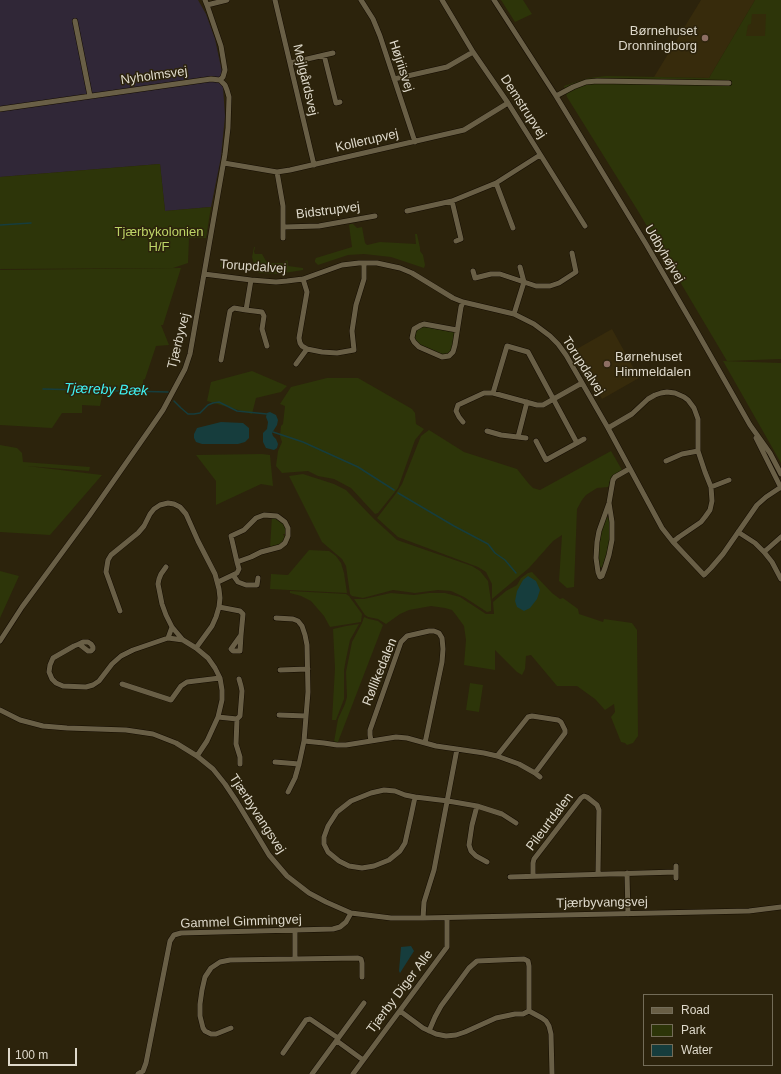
<!DOCTYPE html>
<html>
<head>
<meta charset="utf-8">
<style>
	body { margin:0 }
	#map { position:relative; width:781px; height:1074px; overflow:hidden; background:#2c230c; font-family:Arial,sans-serif }
	canvas { display:block }
	.legend { position:absolute; left:643px; top:994px; width:130px; height:72px; box-sizing:border-box; background:#2c230c; border:1px solid #736c58; margin:0; padding:5px 7px; list-style:none; font-size:12px; color:#ded9cb }
	.legend li { display:flex; align-items:center; gap:8px; height:20px }
	.legend b { width:20px; border:1px solid #736c58 }
	.scale { position:absolute; left:8px; top:1048px; width:69px; height:18px; box-sizing:border-box; border:2px solid #ded9cb; border-top:0; padding-left:5px; font-size:12px; line-height:14px; white-space:nowrap; color:#ded9cb; -webkit-text-stroke:3px #2c230c; paint-order:stroke }
</style>
</head>
<body>
<div id="map">
<canvas width="781" height="1074"></canvas>
<ul class="legend">
<li><b style="height:5px;background:#695f46"></b>Road</li>
<li><b style="height:11px;background:#2d3509"></b>Park</li>
<li><b style="height:11px;background:#163d3d"></b>Water</li>
</ul>
<div class="scale">100 m</div>
</div>
<script>
const g = document.querySelector('canvas').getContext('2d');
g.lineJoin = 'round';
function fill(path, color) { g.fillStyle = color; g.fill(path, 'evenodd'); }
const toPath = rows => new Path2D(rows.map(r => 'M' + r).join(''));
function strokePath(path, color, width, dash) { g.strokeStyle = color; g.lineWidth = width; g.lineCap = dash ? 'butt' : 'round'; g.setLineDash(dash || []); g.stroke(path); }
function label(font, color, halo, rows, align = 'center') {
  g.font = font + ' Arial,sans-serif'; g.lineWidth = 3; g.setLineDash([]); g.textBaseline = 'middle'; g.strokeStyle = halo; g.fillStyle = color; for (const [text, x, y, turn = 0] of rows) {
    g.save(); g.translate(x, y); g.rotate((+turn || 0) * Math.PI / 180); g.textAlign = isNaN(turn) ? turn : align; if (halo) g.strokeText(text, 0, 0); g.fillText(text, 0, 0); g.restore();
  }
}
fill(toPath([
	[0,0,198,0,206,14,215,39,222,72,225,116,221,157,211,207,165,211,160,164,0,177]
]), '#302737');
fill(toPath([
	[701,0,755,0,709,78,654,77],
	[612,329,639,378,602,399,575,350]
]), '#372b0c');
fill(toPath([
	[501,0,523,0,532,14,515,22],
	[755,0,781,0,781,359,727,361,638,211,567,97,564,86,589,78,606,76,709,78],
	[160,164,165,211,211,207,206,238,189,238,188,263,173,268,0,269,0,177],
	[350,224,353,224,357,228,362,227,365,243,367,245,380,242,416,244,415,234,417,234,420,248,420,251,423,255,425,265,424,268,391,257,364,254,348,255,318,265,315,262,315,260,316,258,352,247,349,225],
	[254,247,255,247,254,252,255,254,262,254,266,261,271,263,283,263,287,260,288,262,288,266,303,268,303,270,278,274,259,273,257,271,258,267,254,267,252,271,220,267,221,262,250,266,254,264,252,257],
	[181,268,163,325,161,325,169,345,156,346,145,379,143,380,143,392,103,392,100,406,82,405,82,413,62,413,52,428,0,425,0,270],
	[425,326,453,331,455,334,452,350,447,354,443,355,421,346,417,343,414,337,415,330,420,327],
	[723,361,781,363,781,463],
	[252,371,287,386,281,392,256,398,252,414,207,401,211,382],
	[327,378,358,378,412,409,415,413,416,424,424,429,415,440,398,488,378,513,375,514,351,488,334,479,318,476,308,471,282,473,276,466,278,451,282,442,280,436,281,426,283,424,285,406,280,404,291,387],
	[429,430,464,452,517,469,529,484,533,488,540,490,611,451,622,470,611,479,608,487,597,488,586,495,582,500,577,509,574,587,567,588,559,581,562,535,553,541,529,568,492,599,492,584,486,572,478,567,398,537,377,518,394,496,402,484,417,446,421,436],
	[0,445,17,448,22,453,23,462,90,467,89,471,27,466,102,475,50,535,0,532],
	[262,454,270,455,273,486,261,484,216,505,216,481,196,455],
	[303,474,334,484,346,490,374,519,397,540,472,566,480,571,488,581,491,601,491,611,487,612,464,597,451,591,438,590,415,593,393,590,363,598,352,596,350,594,346,566,342,559,322,542,289,476],
	[272,516,278,519,285,525,286,534,283,534,283,535,286,536,283,543,280,545,270,548],
	[605,517,610,518,610,546,604,567,600,567,598,558,598,542],
	[309,550,329,551,336,556,341,563,344,573,347,593,270,589,271,574,288,575],
	[0,571,19,576,0,618],
	[532,572,552,593,560,599,563,598,578,609,579,614,603,622,604,619,632,623,637,630,638,736,633,743,627,745,625,743,621,742,611,717,615,712,614,704,605,710,595,699,577,686,557,686,531,655,526,656,525,669,522,675,517,672,495,650,495,670,464,665,466,640,464,626,456,615,452,610,445,608,431,606,409,610,400,614,386,624,378,619,368,617,365,615,354,599,364,599,391,593,414,595,429,593,445,593,460,597,486,614,494,614,493,602,506,591,517,585,521,578,528,573],
	[290,591,346,594,349,596,362,614,361,622,330,627,324,616,311,601,301,596,290,593],
	[364,617,369,619,378,621,383,625,338,742,334,742,338,719,345,704,347,697,346,672,352,642,362,623],
	[359,624,350,640,346,659,344,670,344,699,336,720,332,720,335,668,333,629,346,626],
	[470,683,483,685,479,712,466,710]
]), '#2d3509');
fill(toPath([
	[752,14,766,14,765,36,746,36,748,25,751,24]
]), '#332b0a');
fill(toPath([
	[270,412,276,415,278,420,277,425,272,433,273,436,276,439,278,444,277,448,274,450,266,448,263,442,263,433,267,429,268,422,266,417,267,413],
	[221,422,243,423,249,428,249,438,245,442,238,444,202,444,196,442,194,438,194,434,197,428],
	[528,576,536,581,540,590,537,599,530,608,524,611,517,607,515,601,517,591,523,580],
	[411,946,414,951,400,973,399,971,401,947]
]), '#163d3d');
strokePath(toPath([
	[0,225,31,223],
	[43,389,168,392],
	[174,401,181,408,188,414,194,414,200,413,208,405,213,403,219,402,237,411,267,414],
	[273,432,303,442,358,467,394,490],
	[398,493,454,526,488,544,495,553,505,560,516,573]
]), '#163d3d', 1.5);
const minor = toPath([
	[205,0,207,5,221,46,225,70,223,77,220,80],
	[275,0,314,165],
	[361,0,373,19,380,36,415,142],
	[442,0,473,52,508,103,585,226],
	[494,0,556,96,646,244,696,330,750,425,770,453,781,474],
	[207,5,227,0],
	[75,21,90,96],
	[324,55,336,103,340,102],
	[290,63,333,53],
	[394,79,447,67,473,52],
	[556,96,573,87,586,82,597,81,729,83],
	[0,109,211,79,220,80],
	[224,163,277,172,290,170,464,130,508,103],
	[277,172,283,206,283,238],
	[496,183,513,228],
	[452,201,461,239,456,241],
	[407,211,452,201,496,183,540,155],
	[284,227,319,226,375,216],
	[473,271,475,278,491,274,500,274,536,286,550,286,559,283,576,272,572,253],
	[204,274,251,280,276,282,287,281,303,279,342,265,359,263,377,263,400,268,412,273,453,298,463,302,514,314,534,324,550,336,558,344,566,355,608,428,662,528,673,542,704,575,711,568,723,554,757,505,766,497,781,487],
	[303,279,307,292,299,338,300,343,302,346,307,349,322,352,337,353,354,350,352,331,356,305,364,279,364,263],
	[246,310,262,312,264,316,262,329,267,346],
	[514,314,524,282,520,267],
	[457,330,424,324,421,325,414,329,412,338,414,342,419,347,442,357,449,356,453,352,455,345,461,307,463,302],
	[221,360,230,311,234,308,246,310,251,280],
	[296,364,307,349],
	[493,393,507,346,528,352,577,443,546,460,536,441],
	[463,422,459,417,456,411,458,405,484,393,493,393,537,405,543,405,582,383],
	[608,428,632,414,648,399,655,395,661,393,667,392,675,393,684,397,688,400,694,408,698,419,698,451,705,472,711,487,712,501,710,510,705,517,701,522,679,537,673,542],
	[487,431,501,435,526,438],
	[518,437,527,402],
	[756,438,781,488],
	[577,443,584,439],
	[666,461,682,454,698,451],
	[711,487,729,480],
	[609,503,612,522,612,540,609,555,605,568,602,576,600,577,598,572,596,558,597,542,599,531,609,503,613,480,615,477,629,469],
	[738,532,755,543,764,552,772,562,781,579],
	[764,552,781,537],
	[166,567,161,574,159,579,158,584,162,604,166,615,172,627,183,640,196,648,208,658,215,668,220,678,222,690,222,700,218,717,207,741,197,756],
	[233,575,238,582,246,585,257,585,258,578],
	[218,582,237,573,239,569,237,562,251,557,261,552,280,547,285,543,288,536,288,528,285,522,277,516,264,515,256,518,244,530,231,536,237,562],
	[219,607,240,611,243,614,241,635,240,651,233,651,231,649,241,635],
	[120,611,106,572,108,560,111,555,138,533,144,526,150,514,154,509,160,505,168,503,174,504,180,507,186,514,198,541,215,574,219,589,220,598,219,607,216,617,212,626,196,648],
	[276,618,293,619,298,621,302,626,305,635,307,645,308,692,304,741,299,764,295,778,288,792],
	[168,638,172,627],
	[0,641,22,607,89,516,152,426,163,410,185,369,190,354,225,154,228,128,229,97,227,90,225,85,220,80],
	[79,644,88,651,91,651,93,649,93,647,91,644,88,642,83,642,79,644,74,646,53,658,50,665,49,672,52,679,56,683,63,686,86,687,93,685,99,681,112,664,121,656,133,650,168,638,183,640],
	[280,670,308,669],
	[239,679,241,686,242,691,240,716,237,719,236,744,240,757,240,764],
	[122,684,171,700,181,686,187,682,220,678],
	[0,710,20,720,43,726,67,728,126,730,153,734,176,743,197,756,213,769,225,784,237,802,269,855,287,876,309,893,326,902,351,913,391,918,423,918,749,911,781,907],
	[279,715,306,716],
	[218,717,237,719],
	[304,741,324,743,337,745,346,745,396,737,407,738,436,746,484,753,497,756,519,764,535,773,540,777],
	[371,741,370,735,370,730,401,642,407,636,429,631,434,631,439,633,442,638,443,649,442,662,425,743],
	[497,756,528,717,532,716,558,720,561,722,565,730,565,733,535,773],
	[275,762,299,764],
	[415,797,411,816,405,843,400,851,389,860,374,866,362,868,349,866,339,861,328,852,324,844,324,837,328,826,337,812,351,801,371,793,384,790,395,791,405,795,415,797,448,801,477,806,502,814,516,823],
	[477,806,472,825,469,845,471,851,476,856,487,862],
	[676,866,676,878],
	[627,873,628,914],
	[533,876,533,863,534,859,581,798,584,796,587,797,597,805,599,810,598,874],
	[510,877,676,872],
	[423,918,424,902,434,870,457,749],
	[295,930,295,958],
	[400,1011,423,1028,436,1034,446,1036,456,1035,465,1032,496,1018,515,1014,523,1014,529,1011,542,1018,546,1021,549,1026,551,1034,552,1074],
	[231,1028,216,1034,211,1034,205,1031,203,1028,200,1016,200,1004,202,990,205,977,211,968,220,962,230,960,358,958,361,959,362,963,362,977],
	[429,1031,435,1017,441,1006,469,968,477,961,524,959,528,961,529,966,529,1011],
	[337,1041,363,1060],
	[283,1053,306,1020,310,1019,338,1038],
	[138,1074,143,1071,146,1063,170,941,174,935,181,933,333,929,340,927,346,922,351,913],
	[312,1074,364,1003],
	[353,1074,447,947,447,918]
]);
strokePath(minor, '#140c00', 6);
strokePath(minor, '#695f46', 5);
for (const [x, y, r, color] of [
	[705,38,4,"#8d6e63"],
	[607,364,4,"#8d6e63"]
]) { const dot = new Path2D(); dot.arc(x, y, r, 0, 2 * Math.PI); g.fillStyle = color; g.fill(dot); strokePath(dot, '#2c230c', 1.5); }
label('13px', '#ded9cb', '#2c230c', [
	["Børnehuset",697,31],
	["Dronningborg",697,46],
	["Børnehuset",615,357,"left"],
	["Himmeldalen",615,372,"left"]
], 'right');
label('13px', '#ded9cb', '#2c230c', [
	["Højriisvej",401,66,72],
	["Nyholmsvej",154,76,-8],
	["Mejlgårdsvej",305,80,77],
	["Demstrupvej",523,107,57],
	["Kollerupvej",367,141,-13],
	["Bidstrupvej",328,211,-7],
	["Udbyhøjvej",664,254,59],
	["Torupdalvej",253,267,4],
	["Tjærbyvej",179,341,-76],
	["Torupdalvej",583,366,57],
	["Røllikedalen",380,672,-68],
	["Tjærbyvangsvej",257,814,57],
	["Pileurtdalen",550,822,-53],
	["Tjærbyvangsvej",602,903,-1],
	["Gammel Gimmingvej",241,922,-2],
	["Tjærby Diger Alle",400,992,-53]
]);
label('13px', '#bdd466', '#2c230c', [
	["Tjærbykolonien",159,232],
	["H/F",159,247]
]);
label('italic 14px', '#3ff3f4', '#2c230c', [
	["Tjæreby Bæk",106,390,2]
]);
</script>
</body>
</html>
